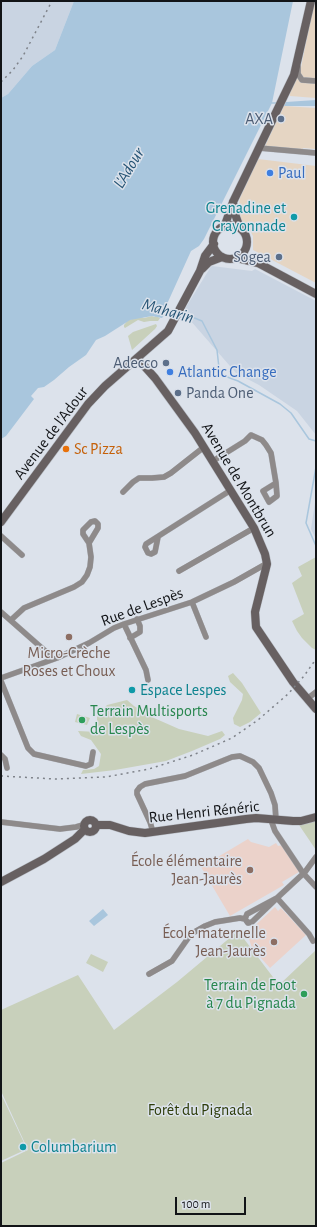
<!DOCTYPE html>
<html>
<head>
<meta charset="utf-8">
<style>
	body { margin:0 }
	#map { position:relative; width:317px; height:1227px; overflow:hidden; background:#dce2eb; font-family:"Alegreya Sans",sans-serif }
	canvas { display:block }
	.frame { position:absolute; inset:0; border:2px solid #121417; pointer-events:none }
	.scale { position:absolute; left:175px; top:1197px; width:71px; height:18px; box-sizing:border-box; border:2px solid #121417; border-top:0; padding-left:5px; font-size:12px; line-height:14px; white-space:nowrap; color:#121417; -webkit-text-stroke:3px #dce2eb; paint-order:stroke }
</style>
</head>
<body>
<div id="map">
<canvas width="317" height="1227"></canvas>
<div class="frame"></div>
<div class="scale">100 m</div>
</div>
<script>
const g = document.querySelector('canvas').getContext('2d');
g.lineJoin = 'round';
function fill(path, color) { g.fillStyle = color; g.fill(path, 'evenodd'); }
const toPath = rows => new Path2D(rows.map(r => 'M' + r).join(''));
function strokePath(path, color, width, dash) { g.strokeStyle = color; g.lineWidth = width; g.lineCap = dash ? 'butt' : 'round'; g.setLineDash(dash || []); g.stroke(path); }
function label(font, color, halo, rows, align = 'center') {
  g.font = font + ' "Alegreya Sans",sans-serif'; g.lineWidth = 3; g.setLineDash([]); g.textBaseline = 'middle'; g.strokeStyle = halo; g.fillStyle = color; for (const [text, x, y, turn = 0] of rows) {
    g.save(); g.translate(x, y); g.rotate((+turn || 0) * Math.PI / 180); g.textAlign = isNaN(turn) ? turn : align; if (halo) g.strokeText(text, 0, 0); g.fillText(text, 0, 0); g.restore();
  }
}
fill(toPath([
	[314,1,316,1,316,98,290,96,288,88,300,73],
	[284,106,316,108,316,149,303,148,302,150,265,146],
	[258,159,316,166,316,283,253,250,253,236,248,227,242,222,239,211,239,205,240,198]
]), '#e5d5c3');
fill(toPath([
	[1,1,74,1,55,50,32,66,8,94,1,98],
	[212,266,252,271,255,269,316,301,316,435,297,411,259,385,236,373,183,312,210,268],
	[316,496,316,539,311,529]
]), '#c9d4e2');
fill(toPath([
	[248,839,251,842,269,847,276,843,278,846,282,845,299,872,282,882,284,885,230,916,201,867],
	[275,907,278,911,281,908,306,935,270,968,252,948,247,933]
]), '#ebd2ca');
fill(toPath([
	[152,316,154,317,156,316,160,318,158,321,150,321,144,322,138,320,125,328,124,327,124,325,128,320,141,317,144,318],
	[156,324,157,326,155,329,132,350,128,336,133,332],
	[316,557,316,650,312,648,302,638,297,631,292,621,304,614,292,583,302,576,298,567],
	[233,673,242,683,261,713,250,722,240,727,234,724,233,718,242,700,243,694,230,682,228,676],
	[127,700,134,706,154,718,179,729,208,736,222,731,225,735,220,739,192,751,166,761,115,770,81,774,83,770,94,769,99,766,101,754,91,740,81,736,78,731,97,732,97,717,107,705],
	[77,714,90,718,87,725,75,722],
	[316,821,316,850,299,825],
	[238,931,279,985,316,950,316,1226,1,1226,1,1163,28,1150,1,1091,1,1010,78,975,114,1030,177,982],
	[91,954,108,962,103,972,86,963],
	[1,1094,27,1149,1,1161]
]), '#c8d0bb');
fill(toPath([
	[74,1,293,1,272,103,204,239,199,246,191,251,167,304,167,307,169,309,162,318,152,316,130,320,105,336,96,340,86,355,69,367,54,380,44,387,38,388,31,396,34,399,6,436,1,439,1,98,8,94,32,66,55,50],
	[316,100,316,106,284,106,286,102],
	[103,909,108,915,94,926,89,921]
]), '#a9c6dd');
strokePath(toPath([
	[272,103,278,103],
	[167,312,174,315],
	[180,317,184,318,192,317,202,321,217,350,219,368,222,375,238,381,280,404,291,413,309,439,316,441],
	[316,467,306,523,316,546]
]), '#a9c6dd', 1.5);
const street = toPath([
	[298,67,298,74,302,80,316,81],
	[259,148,316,153],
	[213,461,245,441,251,435,262,440,266,445,271,453,276,483,263,491,269,502,277,496,276,483],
	[123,492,133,482,139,478,152,478,164,477,171,473,204,447],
	[1,536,22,555],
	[158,537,155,552,151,554,148,553,145,547,146,544,231,490],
	[179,571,254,528],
	[192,602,206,637],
	[1,612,43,649,49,654,50,660],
	[11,620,24,608,74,587,82,582,87,575,90,567,91,557,89,543,98,528,98,524,95,521,91,522,83,530,83,534,89,543],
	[124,624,146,670,148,680],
	[130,638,140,632,140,626,137,619],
	[1,678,57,658,89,643,114,628,124,624,192,602,234,582,264,565,267,564],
	[1,681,28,748,34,754,86,766,91,764,93,752],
	[307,699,316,692],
	[1,755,5,759,7,768],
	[271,820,275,831,303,873,316,887],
	[1,822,60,829,76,827,83,825],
	[153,832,150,822,137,794,137,791,140,787,145,784,185,776,232,757,240,756,253,762,259,768,271,793,275,805,276,820],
	[313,941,309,934,277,898,305,872,316,857],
	[149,974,172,961,191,934,205,926,215,922,240,918,245,919,248,923,252,922,277,898,247,914,245,919]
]);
const secondary = toPath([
	[233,202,235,214,240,228],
	'213 242a17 17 0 1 1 34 0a17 17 0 1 1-34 0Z',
	[223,227,226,222,233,202,294,75,311,1],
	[237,258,258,263,316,294],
	[202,269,209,262,222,257],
	[137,358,155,378,195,433,254,528,265,554,267,564,255,612,256,627,293,682,316,709],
	[1,522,88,404,105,386,168,331,200,271,205,256,214,244],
	'84 826a6 6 0 1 1 12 0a6 6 0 1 1-12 0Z',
	[96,825,110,825,129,831,145,833,246,819,256,818,293,821,301,821,316,817],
	[1,882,44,859,75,839,85,829]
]);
strokePath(street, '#b8bdc5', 6);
strokePath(secondary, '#b8bdc5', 9);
strokePath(street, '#8e8a8a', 5.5);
strokePath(secondary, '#676061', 8);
strokePath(toPath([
	[1,82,13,70,23,56,52,1],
	[1,776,55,779,106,777,149,769,193,755,232,738,258,720,288,694,304,676,316,659]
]), '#7e8289', 1.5, [2, 4]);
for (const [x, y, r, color] of [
	[281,119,4,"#5c6f8a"],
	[270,173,4,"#3f7fe0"],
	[294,217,4,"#0f9aa8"],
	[279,257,4,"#5c6f8a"],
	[166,363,4,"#5c6f8a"],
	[170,372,4,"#3f7fe0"],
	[178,393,4,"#5c6f8a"],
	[66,449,4,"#e8710a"],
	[69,637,4,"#8d6e63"],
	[132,690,4,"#0f9aa8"],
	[82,720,4,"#2e9e5b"],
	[250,870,4,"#8d6e63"],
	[274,942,4,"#8d6e63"],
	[304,994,4,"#2e9e5b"],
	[23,1147,4,"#0f9aa8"]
]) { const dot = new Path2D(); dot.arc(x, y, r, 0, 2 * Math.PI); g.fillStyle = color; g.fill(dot); strokePath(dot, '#dce2eb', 1.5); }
label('16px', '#4e5e75', '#dce2eb', [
	["AXA",273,119],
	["Sogea",271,257],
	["Adecco",158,363],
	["Panda One",186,393,"left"]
], 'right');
label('16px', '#366cbe', '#dce2eb', [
	["Paul",278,173],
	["Atlantic Change",178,372]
], 'left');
label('16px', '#0d838f', '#dce2eb', [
	["Grenadine et",286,208,"right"],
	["Crayonnade",286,226,"right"],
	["Espace Lespes",140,690],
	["Columbarium",31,1147]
], 'left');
label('16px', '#121417', '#dce2eb', [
	["Avenue de l'Adour",51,433,-53],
	["Avenue de Montbrun",239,480,59],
	["Rue de Lespès",142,607,-20],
	["Rue Henri Rénéric",204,812,-6]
]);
label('16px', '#c56008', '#dce2eb', [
	["Sc Pizza",74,449]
], 'left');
label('16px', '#785e54', '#dce2eb', [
	["Micro-Crèche",69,653,"center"],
	["Roses et Choux",69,671,"center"],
	["École élémentaire",242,861],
	["Jean-Jaurès",242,879],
	["École maternelle",266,933],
	["Jean-Jaurès",266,951]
], 'right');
label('16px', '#27864d', '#dce2eb', [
	["Terrain Multisports",90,711],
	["de Lespès",90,729],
	["Terrain de Foot",296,985,"right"],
	["à 7 du Pignada",296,1003,"right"]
], 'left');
label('16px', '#2e3d0a', '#dce2eb', [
	["Forêt du Pignada",200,1110]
]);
label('italic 17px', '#265475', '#dce2eb', [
	["L'Adour",129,168,-59],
	["Maharin",168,311,16]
]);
</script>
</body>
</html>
